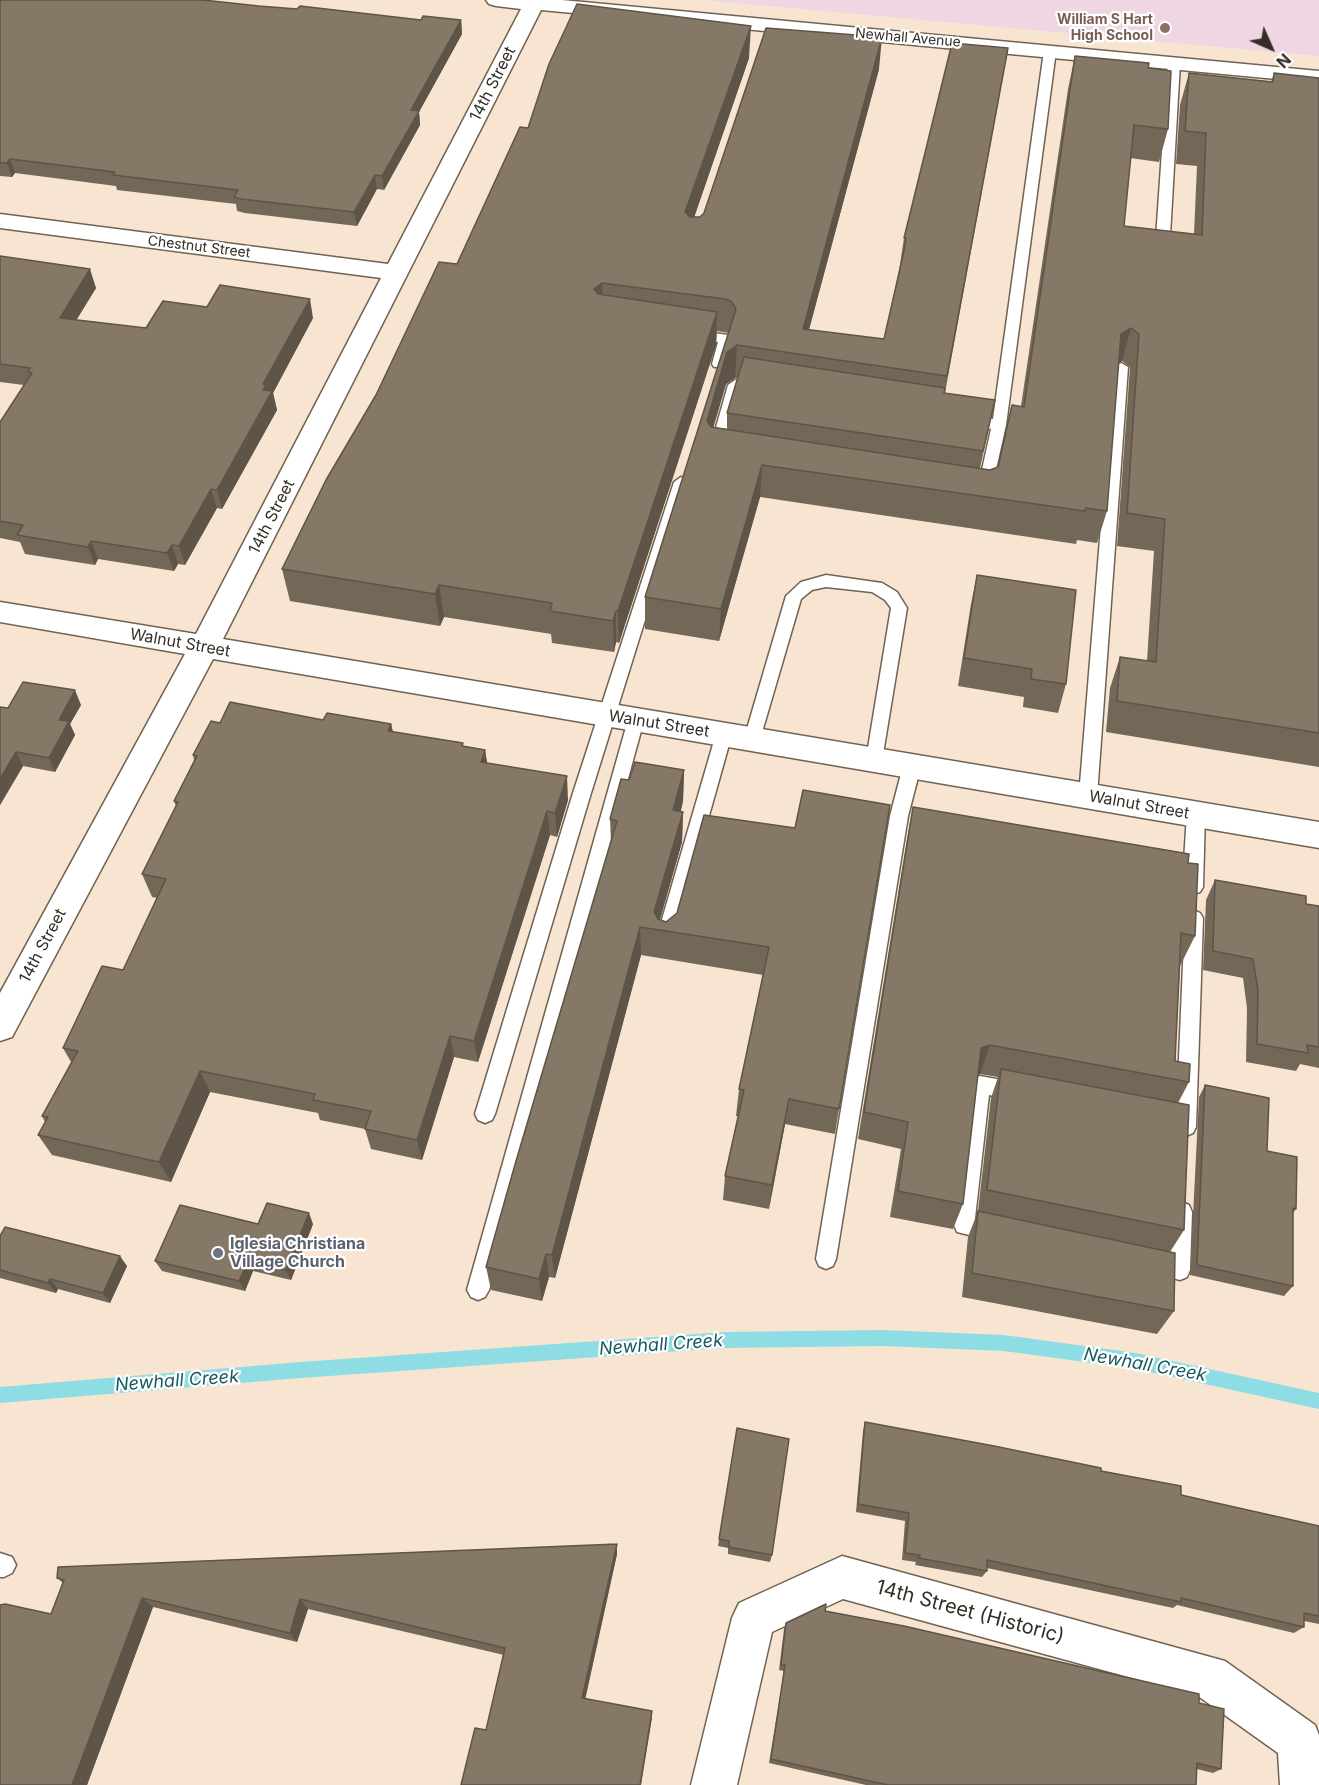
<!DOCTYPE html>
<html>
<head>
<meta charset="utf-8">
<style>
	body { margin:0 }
	#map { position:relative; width:1319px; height:1785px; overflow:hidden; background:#f7e5d2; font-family:Inter,sans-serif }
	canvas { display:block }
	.north { position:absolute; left:1241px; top:18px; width:60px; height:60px; -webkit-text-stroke:4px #fff; paint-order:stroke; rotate:135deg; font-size:16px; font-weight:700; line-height:24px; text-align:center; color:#332d25 }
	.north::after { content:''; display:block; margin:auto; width:21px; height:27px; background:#332d25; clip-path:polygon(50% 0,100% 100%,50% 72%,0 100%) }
</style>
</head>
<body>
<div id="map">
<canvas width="1319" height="1785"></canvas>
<div class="north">N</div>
</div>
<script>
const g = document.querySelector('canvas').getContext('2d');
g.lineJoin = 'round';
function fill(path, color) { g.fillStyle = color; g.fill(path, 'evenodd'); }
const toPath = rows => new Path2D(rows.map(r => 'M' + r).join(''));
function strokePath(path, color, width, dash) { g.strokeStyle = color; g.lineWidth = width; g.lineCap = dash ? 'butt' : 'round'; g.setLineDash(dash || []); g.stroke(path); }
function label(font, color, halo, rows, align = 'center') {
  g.font = font + ' Inter,sans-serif'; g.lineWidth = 4.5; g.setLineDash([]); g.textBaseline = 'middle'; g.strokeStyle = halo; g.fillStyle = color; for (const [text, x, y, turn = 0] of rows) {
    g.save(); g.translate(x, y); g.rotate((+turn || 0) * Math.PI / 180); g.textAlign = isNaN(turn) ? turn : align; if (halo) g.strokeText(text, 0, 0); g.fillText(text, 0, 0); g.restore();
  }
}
fill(toPath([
	[703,0,1319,0,1319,56]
]), '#eed7e2');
fill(toPath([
	[882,1330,1004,1335,1136,1353,1319,1393,1319,1409,1136,1369,1004,1351,882,1346,725,1348,301,1378,0,1403,0,1387,301,1362,725,1332,882,1330]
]), '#8edde4');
const lane = toPath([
	[1050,48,1056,51,1006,425,991,492,984,497,977,492,991,429,966,425,959,420,966,415,993,419,1044,51,1050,48],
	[1174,60,1180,63,1169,253,1162,257,1155,253,1168,63,1174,60],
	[692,330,728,335,733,343,724,367,714,367,712,364,718,342,687,337,687,331,692,330],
	[1121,363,1128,367,1097,796,1094,801,1088,803,1082,801,1079,796,1114,367,1121,363],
	[735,380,761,384,768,389,761,394,741,390,723,452,716,457,711,455,709,452,728,385,735,380],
	[681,477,688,482,591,793,495,1114,492,1120,485,1123,478,1120,475,1114,573,793,674,482,681,477],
	[826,575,882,583,897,592,907,608,882,760,880,765,874,767,868,765,866,760,891,608,885,600,872,592,826,587,812,590,801,599,760,739,758,744,752,745,746,744,744,739,786,596,801,582,826,575],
	[636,714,644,720,489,1290,485,1297,478,1300,471,1297,467,1290,628,720,636,714],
	[724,728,730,729,732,734,674,940,671,945,665,948,659,945,656,940,716,734,718,729,724,728],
	[912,759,918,761,921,766,908,816,836,1259,833,1266,826,1269,819,1266,816,1259,890,816,903,766,906,761,912,759],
	[1196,807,1202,809,1205,814,1203,887,1200,892,1194,894,1188,892,1185,887,1184,861,1187,814,1190,809,1196,807],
	[1194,910,1200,913,1203,918,1196,1127,1193,1133,1186,1136,1179,1133,1176,1127,1185,918,1188,913,1194,910],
	[980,1076,1018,1083,1025,1086,1028,1092,1025,1098,1018,1101,989,1095,975,1218,1001,1224,1004,1231,1001,1238,994,1241,957,1232,954,1225,970,1085,973,1079,980,1076],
	[1182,1202,1189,1205,1192,1212,1190,1270,1187,1277,1180,1280,1146,1271,1143,1264,1146,1257,1153,1254,1170,1258,1172,1212,1175,1205,1182,1202],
	[0,1553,12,1557,16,1565,12,1573,4,1577,0,1577,0,1553]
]);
const street = toPath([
	[486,0,562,0,1319,71,1319,83,541,10,223,639,1319,822,1319,848,213,659,12,1037,0,1041,0,993,185,654,0,622,0,602,196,634,381,278,0,228,0,214,388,264,521,9,496,6,489,4,486,0],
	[842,1556,1225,1661,1315,1725,1319,1735,1319,1785,1280,1785,1278,1753,1198,1696,843,1599,772,1632,737,1785,691,1785,732,1618,739,1603,842,1556]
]);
strokePath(lane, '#716252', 3);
strokePath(street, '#716252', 3);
fill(lane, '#fff');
fill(street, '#fff');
fill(toPath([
	[0,0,259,6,421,20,461,20,462,34,419,112,420,125,384,190,377,189,357,226,245,213,237,211,236,204,117,190,116,186,15,173,12,177,0,176],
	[1008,48,945,393,995,400,980,468,990,470,998,467,1021,406,1068,89,1075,56,1148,68,1168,129,1159,162,1130,158,1124,226,1194,234,1197,166,1176,164,1180,105,1189,73,1271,82,1274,73,1319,78,1319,767,1106,732,1110,688,1120,657,1147,661,1154,551,1117,546,1130,367,1122,361,1118,363,1107,511,1097,543,1077,540,1076,544,760,497,719,641,645,629,645,597,729,333,717,331,716,345,619,643,616,642,614,652,552,643,551,634,444,617,440,626,290,601,282,569,457,264,528,128,749,58,694,217,700,217,879,69,809,330,884,339,899,271,904,238],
	[735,378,738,378,727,413,727,429,713,427,726,384],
	[0,256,96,288,76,320,146,328,207,307,313,318,273,393,277,410,222,509,217,508,185,565,178,564,174,571,98,559,95,565,25,554,20,542,0,538,0,422,24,385,0,382],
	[977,575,1066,684,1058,713,1023,707,1024,697,958,686,971,604],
	[81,705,70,724,75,735,55,772,23,766,0,805,0,707,8,708],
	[323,720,391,724,393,732,485,750,487,763,568,800,557,837,550,835,478,1062,454,1057,422,1160,371,1149,365,1129,320,1120,318,1113,210,1092,171,1182,52,1155,38,1135,45,1122,42,1116,71,1062,63,1048,123,970,157,898,152,897,142,874,176,806,174,801,194,760,193,755,220,723],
	[684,770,683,801,681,811,683,812,682,842,660,920,666,922,795,828,839,1109,835,1134,785,1124,769,1209,723,1200,725,1176,738,1116,736,1116,739,1089,763,975,641,955,555,1278,549,1277,542,1301,491,1290,486,1267,611,842,610,819,629,780],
	[913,807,1188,863,1195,936,1180,966,1175,1061,1189,1082,1178,1103,1184,1230,1170,1252,1174,1311,1157,1334,962,1297,968,1237,978,1211,991,1098,998,1077,980,1074,978,1075,963,1204,953,1229,890,1217,901,1149,858,1139,907,839],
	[1215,880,1306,904,1319,906,1319,1068,1300,1064,1296,1071,1246,1062,1247,1008,1243,978,1203,970,1206,900],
	[1205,1085,1267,1151,1296,1209,1293,1213,1293,1286,1284,1296,1190,1275,1199,1097],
	[258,1224,313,1224,291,1280,253,1271,245,1291,162,1271,155,1261],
	[0,1236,127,1266,110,1303,58,1289,56,1293,0,1278],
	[865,1422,1101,1471,1181,1495,1319,1526,1319,1624,1304,1621,1304,1627,1294,1633,1177,1605,1173,1608,987,1568,987,1571,982,1577,915,1565,916,1562,902,1560,905,1521,856,1512,863,1431],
	[737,1428,772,1555,770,1562,728,1554,728,1548,718,1546],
	[617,1554,585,1698,652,1718,486,1730,504,1655,308,1609,297,1642,153,1607,87,1785,0,1785,63,1583,57,1578],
	[825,1611,1199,1703,1221,1769,1213,1773,1197,1769,1196,1785,866,1785,769,1763,784,1671,779,1670,784,1629,786,1623]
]), '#736758');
fill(toPath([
	[461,20,462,34,419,112,420,125,384,190,382,176,411,110],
	[751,26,749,58,685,244,685,212],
	[882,37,879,69,802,355,803,329],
	[10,159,15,173,12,177,7,163],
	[375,175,377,189,357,226,354,212],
	[90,269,96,288,66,337,60,318],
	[602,283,603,316,594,289],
	[310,299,313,318,273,393,277,410,222,509,217,490,263,390,263,384],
	[717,312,716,345,619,643,618,611],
	[1131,328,1122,361,1112,367,1121,334],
	[737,345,735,378,726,384,706,453,707,421,727,352],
	[762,465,760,497,719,641,721,609],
	[211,489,217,508,185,565,179,546],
	[91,541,98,559,95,565,88,547],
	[172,545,178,564,174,571,167,553],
	[439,585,444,617,440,626,435,594],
	[616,611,616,642,614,652,613,621],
	[75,690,81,705,70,724,75,735,55,772,49,758,59,720],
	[391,724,396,748,388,731],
	[485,750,489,774,481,762],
	[16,752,23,766,0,805,0,779],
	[684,770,683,801,673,840,673,810],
	[567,776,568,800,557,837,555,813],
	[547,811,550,835,478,1062,474,1041],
	[683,812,682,842,657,929,654,912],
	[640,927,641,955,555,1278,552,1255],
	[450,1036,454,1057,422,1160,417,1140],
	[990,1045,980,1074,972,1077,981,1048],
	[200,1071,210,1092,171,1182,159,1162],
	[789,1099,785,1124,769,1209,772,1185],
	[309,1213,313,1224,291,1280,286,1270],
	[546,1254,549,1277,542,1301,539,1279],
	[120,1256,127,1266,110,1303,103,1293],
	[248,1261,253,1271,245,1291,239,1281],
	[50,1279,58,1289,56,1293,48,1283],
	[617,1544,617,1554,584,1705,582,1698],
	[142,1598,153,1607,87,1785,72,1785],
	[300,1599,308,1609,297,1642,290,1633],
	[652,1711,652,1718,641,1785,640,1785]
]), '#5e5447');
const building = toPath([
	[0,0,203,0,259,6,297,9,300,6,421,20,423,16,461,20,411,110,419,111,382,176,375,175,354,212,241,199,234,197,238,190,113,175,115,172,10,159,7,163,0,163,0,0],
	[577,4,751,26,685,212,690,217,700,217,704,213,766,28,882,37,803,329,884,339,904,251,906,238,904,238,952,43,1008,48,947,376,737,345,727,352,707,421,711,427,990,470,998,467,1012,405,1024,407,1075,56,1149,63,1148,68,1171,71,1168,129,1134,125,1124,226,1202,235,1206,133,1185,131,1189,73,1273,82,1274,73,1319,78,1319,733,1117,701,1120,657,1156,662,1165,519,1127,513,1139,334,1131,328,1121,334,1107,511,1086,508,1085,511,762,465,721,609,645,597,736,309,731,301,725,299,602,283,594,289,598,294,717,312,618,611,616,611,613,621,550,611,552,603,439,585,435,594,282,569,326,480,376,395,439,262,457,264,520,127,528,128,549,64,577,4],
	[0,256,90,269,60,318,146,328,163,301,207,307,220,285,310,299,263,384,266,384,263,390,272,391,217,490,211,489,179,546,172,545,167,553,91,541,88,547,17,535,23,525,0,521,0,422,32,373,28,372,30,368,0,364,0,256],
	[744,357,945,388,944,393,995,400,983,451,727,413,744,357],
	[977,575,1076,590,1066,684,1031,679,1032,669,964,658,977,575],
	[23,682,75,690,59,720,69,721,49,758,16,752,0,779,0,707,8,708,23,682],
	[230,702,323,720,327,713,391,724,388,731,463,743,462,746,485,750,481,762,567,776,555,813,547,811,474,1041,450,1036,417,1140,365,1129,371,1111,313,1100,315,1094,200,1071,159,1162,38,1135,48,1117,42,1116,78,1051,63,1048,102,966,123,970,166,879,142,874,178,802,174,801,197,756,193,755,211,721,220,723,230,702],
	[635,762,684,770,673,810,683,812,654,912,658,919,666,922,677,913,704,815,795,828,803,790,890,805,839,1109,789,1099,772,1185,725,1176,744,1090,739,1089,769,947,640,927,552,1255,546,1254,539,1279,486,1267,516,1161,617,821,610,819,621,779,629,780,635,762],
	[913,807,1189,854,1188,863,1198,864,1195,936,1181,933,1175,1061,1190,1064,1189,1082,990,1045,981,1048,963,1204,898,1191,908,1122,864,1112,913,807],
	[1215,880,1306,896,1306,904,1319,906,1319,1047,1307,1045,1308,1053,1257,1044,1258,990,1253,959,1213,951,1215,880],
	[1001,1069,1189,1105,1184,1230,987,1190,1001,1069],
	[1205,1085,1269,1098,1267,1151,1297,1157,1296,1209,1293,1208,1293,1286,1197,1265,1205,1085],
	[267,1203,309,1213,286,1270,248,1261,239,1281,155,1261,180,1205,258,1224,267,1203],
	[978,1211,1175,1253,1174,1311,972,1273,978,1211],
	[5,1227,120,1256,103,1293,50,1279,48,1283,0,1270,0,1236,5,1227],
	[865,1422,994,1446,1101,1468,1101,1471,1181,1486,1181,1495,1319,1526,1319,1616,1304,1613,1304,1627,1181,1598,1181,1602,987,1560,987,1571,919,1558,920,1555,905,1553,909,1513,858,1504,865,1422],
	[737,1428,789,1439,772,1555,729,1547,729,1541,719,1539,737,1428],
	[617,1544,582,1698,652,1711,640,1785,461,1785,475,1728,486,1730,505,1648,300,1599,290,1633,142,1598,72,1785,0,1785,0,1605,5,1604,51,1614,64,1580,57,1578,58,1567,617,1544],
	[826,1604,825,1611,904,1626,1199,1694,1199,1703,1224,1709,1221,1769,1197,1763,1196,1785,888,1785,771,1759,785,1665,781,1665,786,1623,826,1604]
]);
fill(building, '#867866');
strokePath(building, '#5e5447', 1.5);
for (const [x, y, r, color] of [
	[1165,28,6,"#8d6e63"],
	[218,1253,6,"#6b7280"]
]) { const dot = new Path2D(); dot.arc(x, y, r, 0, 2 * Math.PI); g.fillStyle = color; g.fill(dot); strokePath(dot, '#fff', 2); }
label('bold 14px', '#785e54', '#fff', [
	["William S Hart",1153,20],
	["High School",1153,36]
], 'right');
label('14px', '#332d25', '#fff', [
	["Newhall Avenue",908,38,5],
	["Chestnut Street",199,247,7]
]);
label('16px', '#332d25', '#fff', [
	["14th Street",493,84,-63],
	["14th Street",272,517,-63],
	["Walnut Street",180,643,10],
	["Walnut Street",659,724,9],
	["Walnut Street",1139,805,10],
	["14th Street",43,946,-62]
]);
label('bold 16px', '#5b616d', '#fff', [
	["Iglesia Christiana",230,1244],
	["Village Church",230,1262]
], 'left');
label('italic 18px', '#15595e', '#fff', [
	["Newhall Creek",661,1345,-4],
	["Newhall Creek",1145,1365,10],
	["Newhall Creek",177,1381,-4]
]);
label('20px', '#332d25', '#fff', [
	["14th Street (Historic)",970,1612,15]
]);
</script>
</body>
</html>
